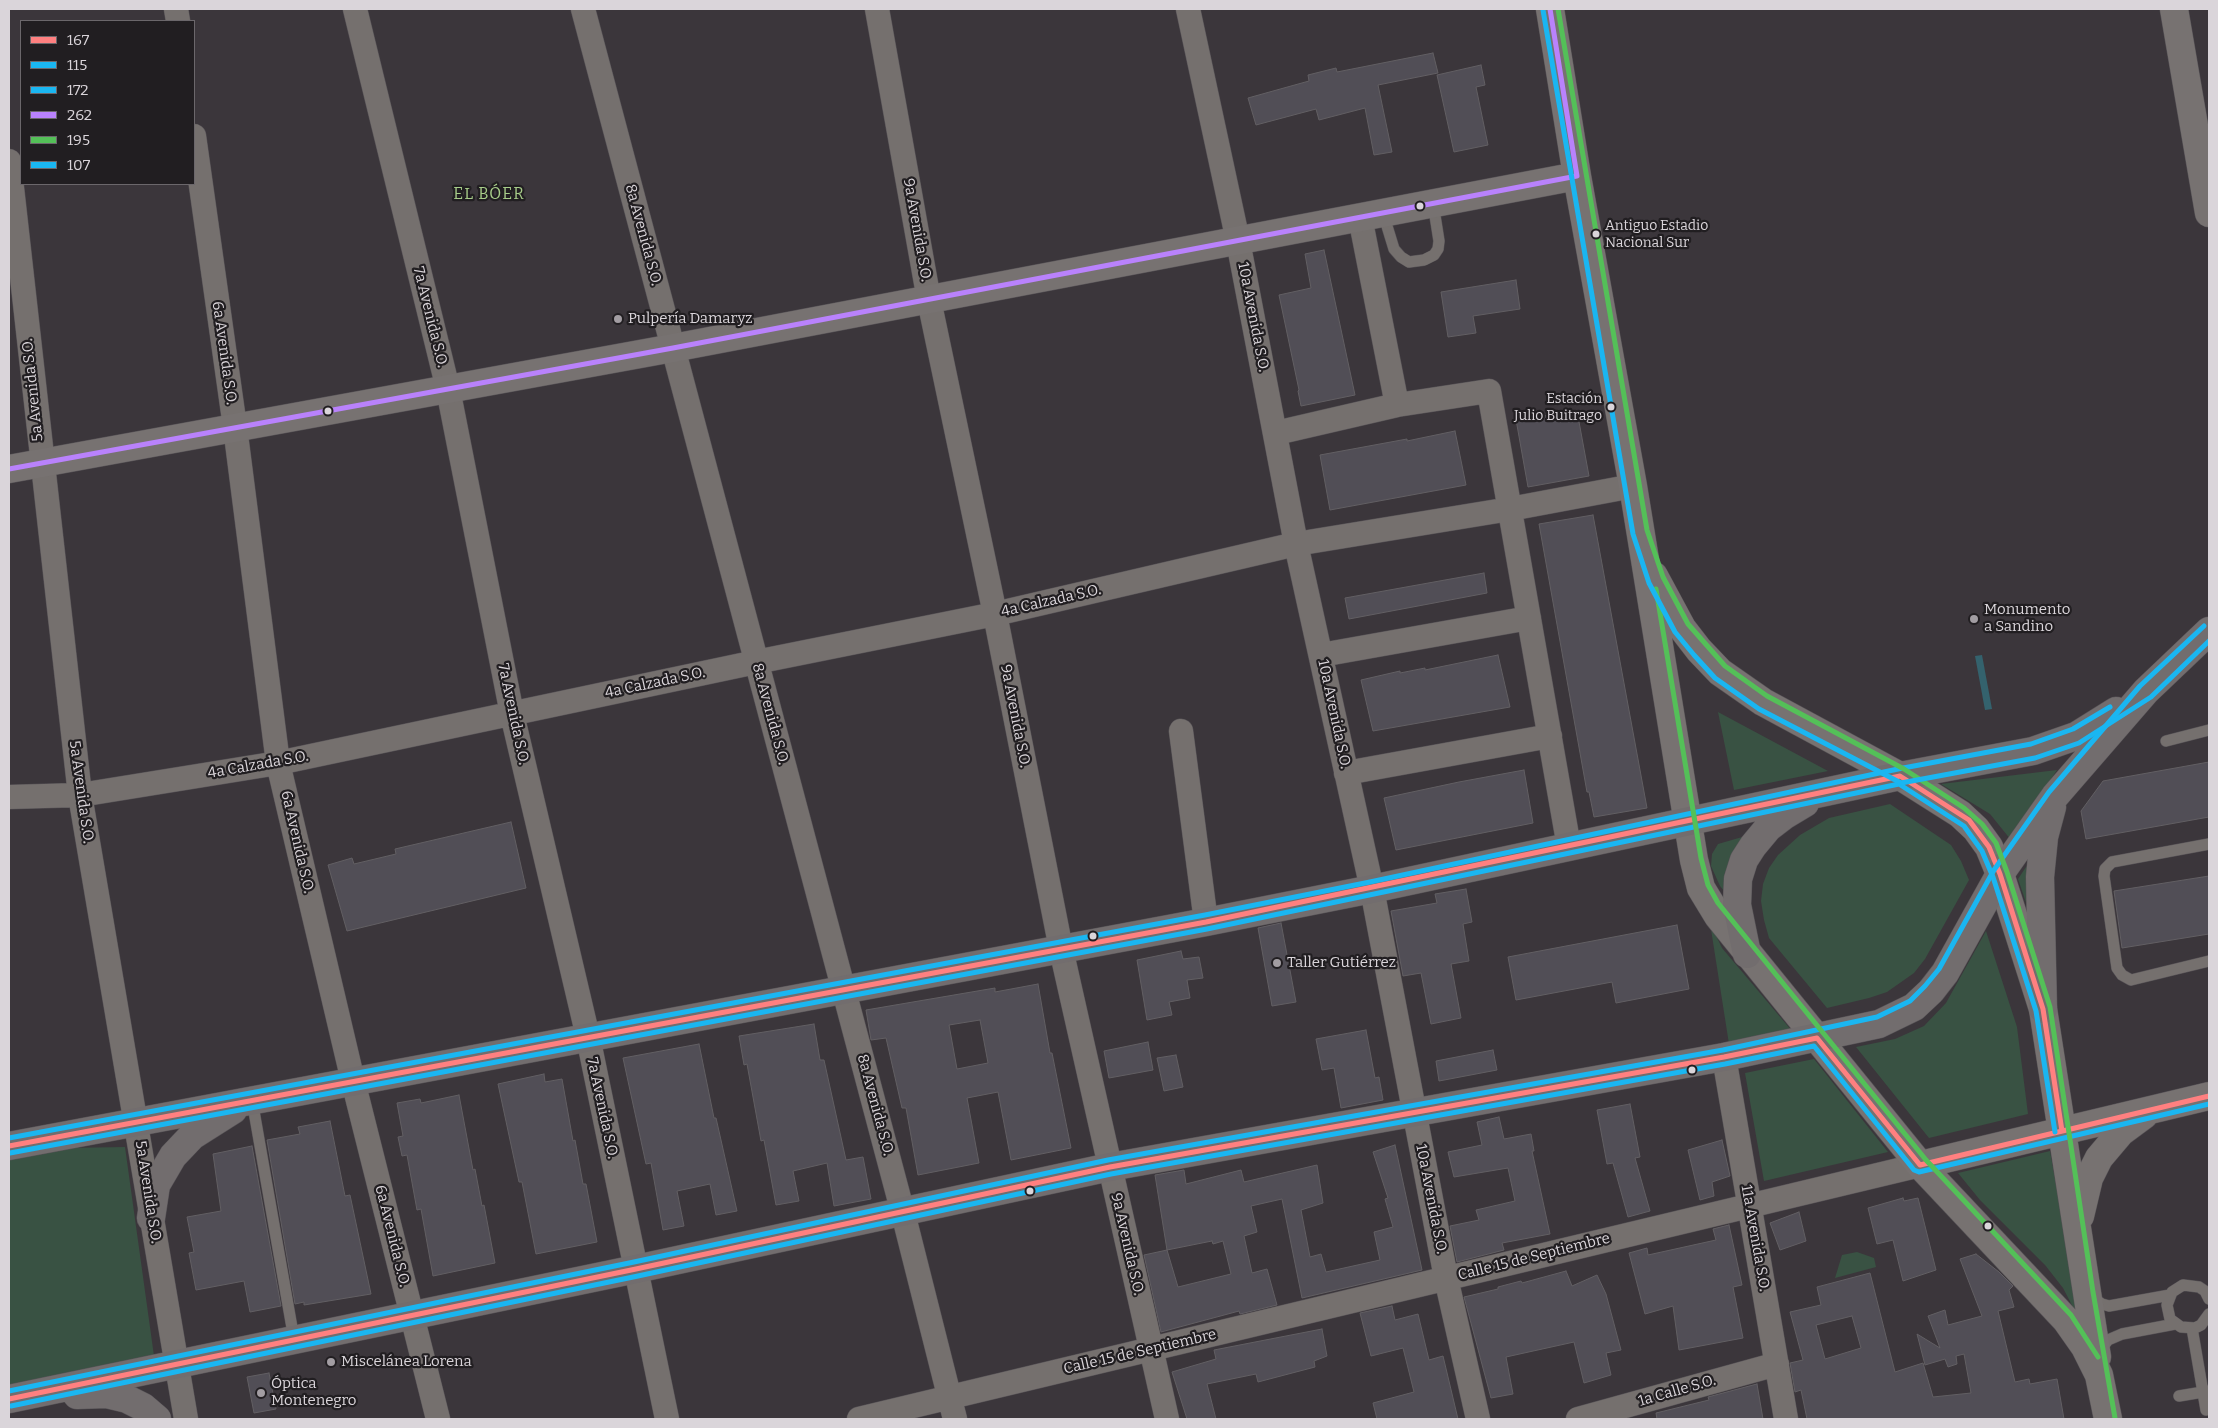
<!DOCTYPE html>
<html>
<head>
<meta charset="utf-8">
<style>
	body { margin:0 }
	#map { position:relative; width:2218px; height:1428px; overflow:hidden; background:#3b363b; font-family:Bitter,serif }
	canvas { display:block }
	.frame { position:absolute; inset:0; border:10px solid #dad5da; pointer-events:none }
	.legend { position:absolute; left:20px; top:20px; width:175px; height:165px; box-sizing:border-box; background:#211e21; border:1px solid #6b676b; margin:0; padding:6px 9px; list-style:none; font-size:15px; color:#dad5da }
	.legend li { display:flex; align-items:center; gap:10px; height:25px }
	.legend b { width:25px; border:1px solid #6b676b }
</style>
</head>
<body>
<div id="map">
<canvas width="2218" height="1428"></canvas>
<div class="frame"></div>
<ul class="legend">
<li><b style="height:6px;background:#ff8080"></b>167</li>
<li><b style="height:6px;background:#1ab6f1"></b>115</li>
<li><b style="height:6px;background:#1ab6f1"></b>172</li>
<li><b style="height:6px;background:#b982fc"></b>262</li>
<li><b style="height:6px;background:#54c058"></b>195</li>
<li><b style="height:6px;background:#1ab6f1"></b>107</li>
</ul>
</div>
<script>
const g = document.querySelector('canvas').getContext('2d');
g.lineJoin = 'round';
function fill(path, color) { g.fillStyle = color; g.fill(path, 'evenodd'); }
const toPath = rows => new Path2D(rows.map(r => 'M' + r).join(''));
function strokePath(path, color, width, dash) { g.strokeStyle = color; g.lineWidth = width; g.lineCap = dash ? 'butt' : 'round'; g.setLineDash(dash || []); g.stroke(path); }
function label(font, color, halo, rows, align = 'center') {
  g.font = font + ' Bitter,serif'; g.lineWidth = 4.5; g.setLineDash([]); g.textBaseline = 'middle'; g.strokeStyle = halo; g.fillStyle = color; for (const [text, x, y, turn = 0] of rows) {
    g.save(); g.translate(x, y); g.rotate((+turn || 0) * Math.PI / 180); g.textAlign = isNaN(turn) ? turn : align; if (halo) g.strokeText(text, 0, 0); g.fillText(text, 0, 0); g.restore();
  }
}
fill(toPath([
	[1718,712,1828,771,1734,790],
	[2057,770,2011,840,1990,814,1941,784],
	[1890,804,1951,845,1961,861,1969,880,1925,959,1914,973,1887,992,1869,998,1827,1008,1769,938,1764,920,1761,901,1763,884,1769,868,1778,855,1800,835,1829,818],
	[1756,833,1732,901,1720,886,1711,866,1712,854,1718,844],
	[2040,846,2033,923,2018,879],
	[1710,923,1722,948,1792,1031,1729,1044],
	[1986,931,2017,1027,2028,1114,1929,1138,1856,1047,1895,1039,1924,1026,1946,1003],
	[1814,1059,1888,1152,1764,1181,1745,1073],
	[125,1147,154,1356,9,1386,9,1149],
	[2050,1151,2063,1224,2076,1313,2063,1288,2045,1265,1980,1200,1958,1173],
	[1857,1252,1874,1258,1876,1267,1835,1278,1842,1255]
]), '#395243');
fill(toPath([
	[1982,655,1992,709,1985,710,1975,656]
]), '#34626d');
const building = toPath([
	[1433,53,1438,73,1378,85,1392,152,1374,155,1365,108,1319,120,1316,109,1256,125,1248,98,1309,81,1308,75,1336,68,1337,72,1433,53],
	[1481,65,1485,85,1476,87,1488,145,1454,152,1437,75,1481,65],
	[1324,250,1355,395,1301,406,1298,391,1299,390,1279,295,1311,288,1305,254,1324,250],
	[1516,280,1520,309,1473,316,1476,333,1448,337,1441,292,1516,280],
	[1536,411,1537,417,1577,411,1589,476,1528,487,1515,414,1536,411],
	[1455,431,1466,485,1330,510,1320,455,1407,439,1407,441,1455,431],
	[1593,515,1647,808,1594,817,1589,792,1587,792,1539,524,1593,515],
	[1484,573,1487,593,1349,619,1345,598,1484,573],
	[1498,655,1510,707,1373,731,1361,680,1400,671,1400,673,1425,668,1425,670,1498,655],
	[2209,762,2209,817,2086,839,2081,811,2103,781,2209,762],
	[1524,770,1533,823,1396,850,1384,798,1459,782,1524,770],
	[511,822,526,888,347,931,328,865,352,858,354,864,396,854,395,849,511,822],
	[2209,876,2209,934,2122,948,2114,891,2209,876],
	[1466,889,1472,922,1463,924,1469,961,1451,964,1461,1018,1431,1024,1421,973,1403,976,1391,911,1437,903,1435,894,1466,889],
	[1281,923,1296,1002,1272,1006,1258,928,1281,923],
	[1677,925,1689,989,1616,1003,1612,982,1516,1000,1508,957,1677,925],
	[1181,951,1183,959,1199,957,1203,978,1187,980,1190,998,1169,1002,1172,1015,1147,1020,1137,960,1181,951],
	[1038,984,1050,1053,1052,1053,1071,1148,1011,1160,998,1092,967,1098,979,1163,918,1175,906,1108,902,1108,886,1038,871,1040,866,1010,995,988,995,992,1038,984],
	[980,1020,988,1063,957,1069,949,1025,980,1020],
	[814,1024,820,1060,824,1060,846,1160,863,1157,871,1199,834,1206,827,1163,793,1171,799,1201,776,1205,764,1140,761,1141,747,1064,744,1065,739,1036,814,1024],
	[1366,1030,1375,1078,1379,1077,1383,1100,1341,1108,1334,1068,1322,1070,1316,1039,1366,1030],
	[1148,1042,1153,1070,1109,1078,1104,1051,1148,1042],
	[699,1044,714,1118,716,1118,737,1211,716,1215,710,1184,677,1191,684,1226,663,1230,651,1163,646,1164,623,1058,699,1044],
	[1493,1050,1497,1070,1439,1081,1436,1061,1493,1050],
	[1176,1055,1183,1087,1164,1091,1157,1058,1176,1055],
	[544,1074,545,1082,562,1079,573,1141,575,1140,583,1184,586,1184,597,1242,536,1254,522,1182,519,1182,498,1084,544,1074],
	[459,1095,473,1170,475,1169,482,1206,484,1205,495,1263,433,1276,421,1209,417,1210,407,1155,402,1156,398,1137,403,1136,397,1103,420,1099,421,1103,459,1095],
	[1630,1104,1640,1157,1635,1158,1650,1211,1628,1217,1613,1163,1607,1164,1597,1110,1630,1104],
	[1499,1117,1504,1139,1531,1134,1534,1151,1532,1151,1550,1234,1502,1243,1504,1250,1457,1262,1450,1226,1479,1220,1476,1210,1515,1201,1508,1168,1454,1177,1448,1152,1482,1145,1477,1122,1499,1117],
	[330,1121,345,1196,350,1195,371,1294,304,1305,304,1302,295,1304,267,1140,300,1134,298,1127,330,1121],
	[1722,1140,1730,1176,1712,1182,1714,1196,1700,1200,1688,1150,1722,1140],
	[1395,1145,1422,1270,1302,1298,1282,1199,1251,1206,1257,1232,1244,1236,1252,1273,1267,1269,1277,1305,1240,1314,1239,1311,1161,1332,1144,1255,1167,1250,1155,1175,1184,1170,1186,1184,1241,1170,1244,1182,1317,1165,1323,1203,1301,1210,1310,1257,1321,1254,1326,1272,1380,1260,1374,1232,1393,1227,1385,1199,1388,1198,1373,1152,1395,1145],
	[1212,1241,1213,1244,1223,1241,1231,1274,1178,1287,1167,1250,1212,1241],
	[252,1146,281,1306,250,1312,244,1281,196,1290,189,1253,194,1252,187,1217,221,1211,213,1154,252,1146],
	[1903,1198,1904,1201,1918,1198,1936,1270,1903,1281,1893,1240,1877,1244,1868,1208,1903,1198],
	[1799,1212,1806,1241,1780,1250,1770,1223,1799,1212],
	[1729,1225,1742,1285,1733,1287,1743,1338,1679,1350,1673,1306,1645,1314,1629,1253,1647,1248,1648,1255,1716,1240,1713,1229,1729,1225],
	[1976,1254,1999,1272,2013,1286,2009,1290,2014,1307,1998,1311,2015,1382,2029,1379,2030,1384,2057,1379,2064,1419,1807,1419,1801,1390,1795,1392,1790,1363,1803,1360,1790,1312,1821,1305,1817,1287,1870,1273,1895,1372,1923,1363,1933,1397,1971,1393,1964,1354,1956,1356,1957,1364,1948,1367,1945,1359,1925,1365,1917,1334,1940,1348,1928,1316,1945,1310,1948,1325,1982,1316,1960,1259,1976,1254],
	[1852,1316,1861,1348,1825,1359,1816,1325,1852,1316],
	[1566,1271,1572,1286,1597,1275,1606,1294,1621,1350,1606,1353,1611,1375,1584,1383,1574,1342,1506,1357,1513,1394,1491,1398,1464,1297,1498,1289,1498,1287,1521,1281,1522,1283,1566,1271],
	[1392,1306,1395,1320,1418,1314,1429,1360,1443,1356,1458,1419,1377,1419,1373,1403,1414,1392,1403,1348,1371,1356,1360,1313,1392,1306],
	[1322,1329,1327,1356,1314,1361,1315,1367,1258,1382,1256,1374,1207,1384,1216,1419,1187,1419,1172,1372,1216,1359,1214,1350,1322,1329],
	[269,1373,276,1409,254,1413,247,1377,269,1373],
	[1757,1384,1763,1419,1657,1419,1656,1413,1709,1400,1708,1397,1757,1384]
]);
fill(building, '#514e56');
strokePath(building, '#625f63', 1);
const lane = toPath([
	[1383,213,1394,249,1401,257,1409,262,1424,260,1434,255,1438,249,1439,241,1433,203],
	[2166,741,2209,730],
	[2209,844,2112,862,2105,869,2104,876,2117,968,2122,975,2131,980,2209,961],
	[252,1100,294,1339],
	[2090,1296,2102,1304,2109,1306,2170,1295],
	[2209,1299,2205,1291,2199,1287,2183,1285,2172,1292,2167,1305,2170,1319,2181,1327,2195,1328,2201,1325,2209,1314],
	[2192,1328,2206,1410],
	[2099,1352,2108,1340,2122,1334,2175,1324],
	[2179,1396,2209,1391]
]);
const street = toPath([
	[176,9,178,21],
	[355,9,448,389,512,714,588,1037,667,1419],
	[583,9,903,1213,955,1419],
	[877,9,929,300,995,614,1061,949,1167,1419],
	[1188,9,1238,241,1296,544,1372,889,1446,1278,1478,1419],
	[194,136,235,427,278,763,353,1081,438,1419],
	[9,161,80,795,186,1419],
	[1360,217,1397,405],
	[1276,433,1397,405,1489,391,1569,847],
	[1321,655,1529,618],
	[1181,731,1206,922],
	[1346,773,1550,736],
	[9,797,80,795,278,763,756,662,995,614,1296,544,1510,509,1633,486],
	[1724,1057,1786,1419],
	[859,1419,1920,1165],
	[1578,1419,1777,1364]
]);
const secondary = toPath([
	[1550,9,1577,176,1633,486,1694,860,1701,888,1718,916,1920,1165,2066,1320,2085,1347,2099,1375,2108,1419],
	[2174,9,2209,213],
	[9,469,673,348,1577,176],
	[1654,576,1682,628,1699,650,1720,672,1763,702,1900,776,1960,814,1976,829,1989,847,2000,874,2043,1009,2097,1357],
	[1920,1165,2209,1096],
	[2080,1216,2089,1178,2099,1158,2121,1132,2144,1115]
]);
const highway = toPath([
	[1747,954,1737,905,1738,879,1744,860,1753,846,1768,828,1785,815,1805,803],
	[2043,1009,2040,877,2044,837,2052,807],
	[9,1146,1206,922,1372,889,1900,776,2033,751,2076,736,2116,711],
	[151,1218,156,1185,173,1156,192,1136,233,1110],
	[77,1395,106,1394,127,1399,143,1407,157,1419],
	[9,1399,636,1269,1110,1167,1724,1057,1879,1024,1914,1007,1931,991,1945,973,2000,874,2055,796,2146,691,2209,631]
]);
strokePath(lane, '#575357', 12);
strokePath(street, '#575357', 25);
strokePath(secondary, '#575357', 29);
strokePath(highway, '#575357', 29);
strokePath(lane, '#75706e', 11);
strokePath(street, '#75706e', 24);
strokePath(secondary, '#777271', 28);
strokePath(highway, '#726d6e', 28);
strokePath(toPath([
	[9,1146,1206,922,1900,776,1969,820,1989,847,2000,874,2043,1009,2062,1131],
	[9,1399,636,1269,1110,1167,1724,1057,1817,1038,1920,1165,2209,1096]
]), '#ff8080', 5);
strokePath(toPath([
	[10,1153,1207,929,1899,784,1964,826,1982,851,1993,877,2036,1011,2055,1132],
	[11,1406,638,1276,1111,1174,1725,1064,1814,1046,1914,1170,1919,1172,2209,1104]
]), '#1ab6f1', 5);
strokePath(toPath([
	[9,1138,1205,915,1370,882,1898,769,2031,744,2073,729,2110,707],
	[9,1391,634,1262,1108,1160,1723,1050,1877,1017,1910,1001,1925,986,1939,969,1994,870,2049,792,2140,686,2204,626]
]), '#1ab6f1', 5);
strokePath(toPath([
	[1550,9,1577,176],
	[9,469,673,348,1577,176]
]), '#b982fc', 5);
strokePath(toPath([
	[1558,9,1647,530,1663,577,1688,624,1725,666,1767,696,1904,769,1964,808,1982,824,1996,843,2007,872,2050,1007,2093,1292,2115,1418],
	[1656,589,1701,858,1708,885,1718,903,1926,1160,2071,1315,2098,1357]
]), '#54c058', 5);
strokePath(toPath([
	[1543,10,1633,534,1649,583,1675,632,1694,655,1715,678,1759,709,1901,783,2035,758,2079,743,2151,697,2209,641]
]), '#1ab6f1', 5);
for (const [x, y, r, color] of [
	[1420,206,4.5,"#dad5da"],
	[1596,234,4.5,"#dad5da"],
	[618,319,5,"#a29da2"],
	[1611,407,4.5,"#dad5da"],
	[328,411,4.5,"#dad5da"],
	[1974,619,5,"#a29da2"],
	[1093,936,4.5,"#dad5da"],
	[1277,963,5,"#a29da2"],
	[1692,1070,4.5,"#dad5da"],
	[1030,1191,4.5,"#dad5da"],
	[1988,1226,4.5,"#dad5da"],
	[331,1362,5,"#a29da2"],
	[261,1393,5,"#a29da2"]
]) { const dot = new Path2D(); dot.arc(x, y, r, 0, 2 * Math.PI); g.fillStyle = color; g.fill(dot); strokePath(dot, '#211e21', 2); }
label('14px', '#dad5da', '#211e21', [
	["Antiguo Estadio",1605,226],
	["Nacional Sur",1605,243],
	["Estación",1602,399,"right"],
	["Julio Buitrago",1602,416,"right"]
], 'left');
label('15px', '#dad5da', '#211e21', [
	["9a Avenida S.O.",917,230,80],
	["8a Avenida S.O.",643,235,75],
	["7a Avenida S.O.",430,317,76],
	["10a Avenida S.O.",1253,317,79],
	["6a Avenida S.O.",224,353,82],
	["5a Avenida S.O.",33,390,-96],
	["4a Calzada S.O.",1051,601,-13],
	["4a Calzada S.O.",655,683,-12],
	["7a Avenida S.O.",513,714,78],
	["8a Avenida S.O.",770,714,75],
	["10a Avenida S.O.",1334,714,78],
	["9a Avenida S.O.",1015,716,79],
	["4a Calzada S.O.",258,765,-10],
	["5a Avenida S.O.",81,792,82],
	["6a Avenida S.O.",297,842,77],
	["8a Avenida S.O.",875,1105,75],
	["7a Avenida S.O.",602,1108,78],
	["5a Avenida S.O.",148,1192,81],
	["10a Avenida S.O.",1431,1199,79],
	["6a Avenida S.O.",392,1236,76],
	["11a Avenida S.O.",1755,1238,80],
	["9a Avenida S.O.",1127,1244,77],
	["Calle 15 de Septiembre",1534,1257,-14],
	["Calle 15 de Septiembre",1140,1352,-13],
	["1a Calle S.O.",1677,1391,-16]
]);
label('15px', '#dad5da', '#211e21', [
	["Pulpería Damaryz",628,319],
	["Monumento",1984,610],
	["a Sandino",1984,627],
	["Taller Gutiérrez",1287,963],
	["Miscelánea Lorena",341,1362],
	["Óptica",271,1384],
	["Montenegro",271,1401]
], 'left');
g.letterSpacing = '1px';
label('16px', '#a8ce8a', '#211e21', [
	["EL BÓER",489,195]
]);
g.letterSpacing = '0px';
</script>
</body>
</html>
